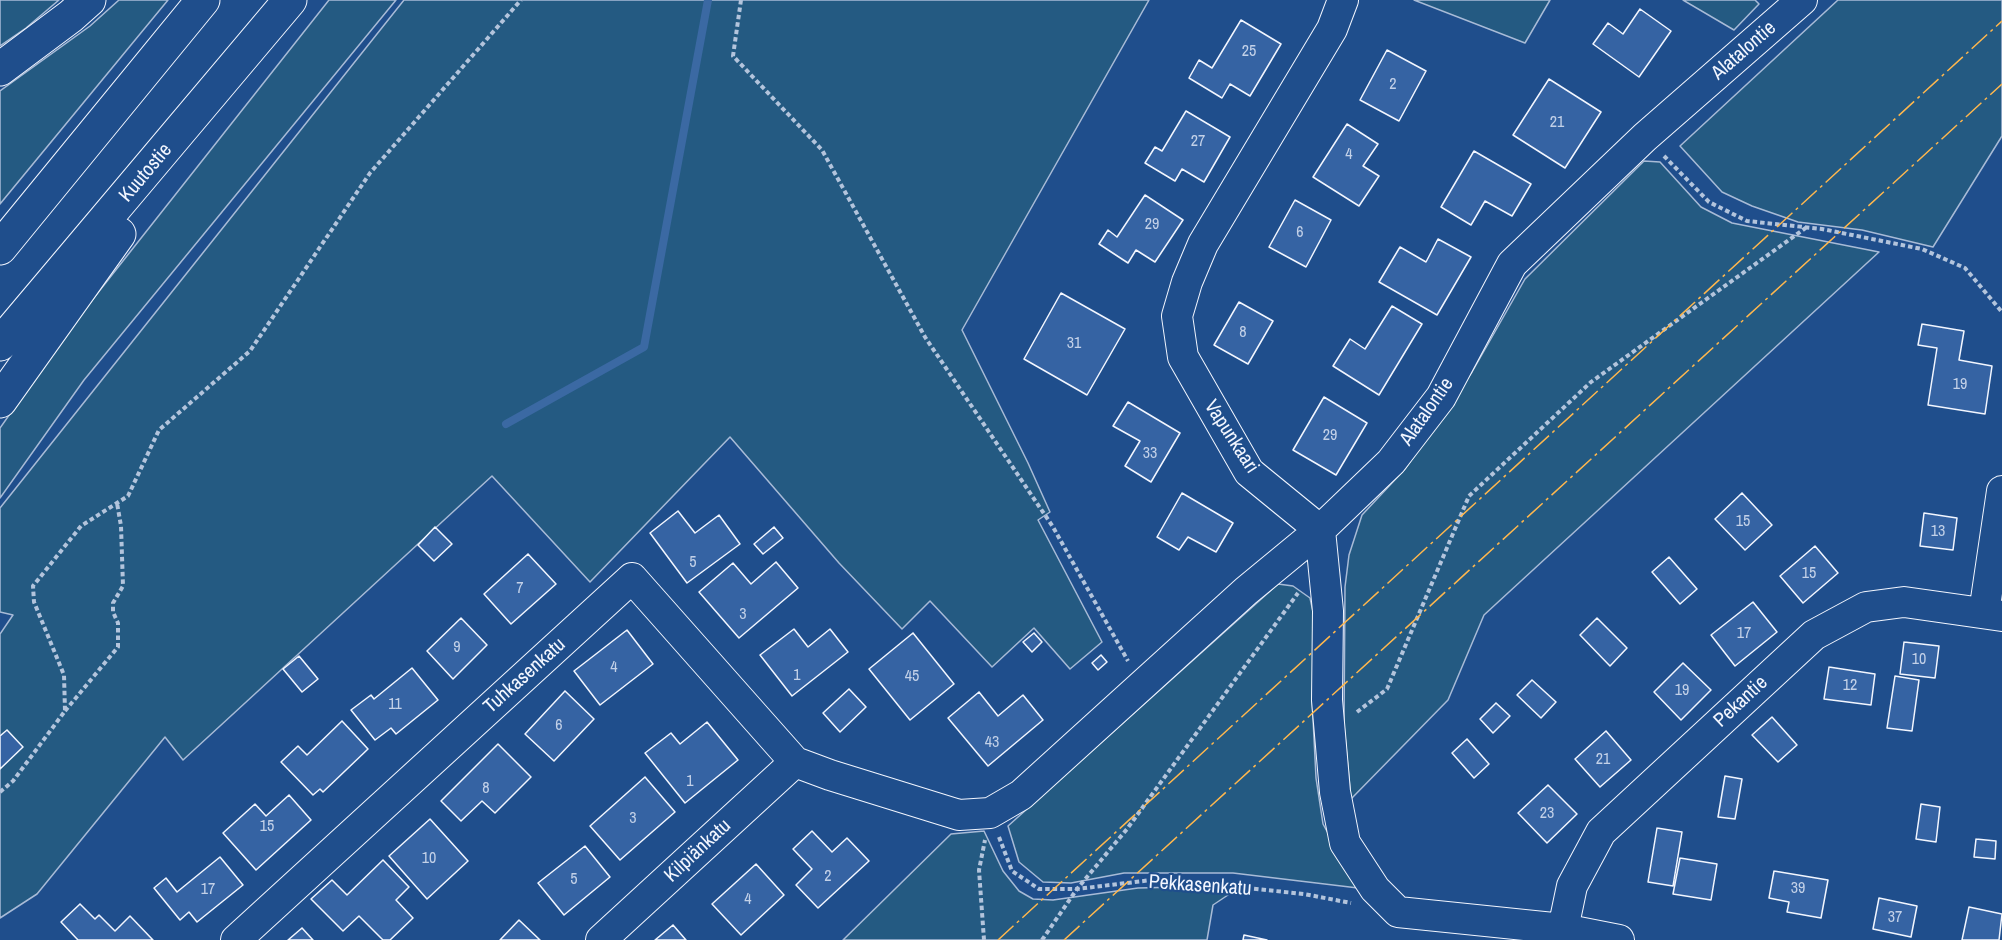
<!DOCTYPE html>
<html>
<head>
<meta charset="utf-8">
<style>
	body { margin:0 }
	canvas { display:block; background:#1f4e8c }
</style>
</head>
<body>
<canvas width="2002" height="940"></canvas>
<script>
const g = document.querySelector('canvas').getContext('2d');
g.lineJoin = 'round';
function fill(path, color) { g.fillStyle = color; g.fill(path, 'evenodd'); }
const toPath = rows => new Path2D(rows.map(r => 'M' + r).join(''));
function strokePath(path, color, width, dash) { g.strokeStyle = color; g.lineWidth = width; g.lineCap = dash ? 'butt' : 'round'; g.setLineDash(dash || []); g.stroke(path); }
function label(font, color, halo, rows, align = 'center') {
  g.font = font + ' "Archivo Narrow",sans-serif'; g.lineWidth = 4.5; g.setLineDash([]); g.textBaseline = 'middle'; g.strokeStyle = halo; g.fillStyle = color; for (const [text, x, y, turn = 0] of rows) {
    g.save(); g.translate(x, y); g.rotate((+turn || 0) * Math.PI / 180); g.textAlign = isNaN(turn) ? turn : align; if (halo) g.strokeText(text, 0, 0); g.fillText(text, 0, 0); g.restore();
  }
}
const green = toPath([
	[0,0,59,0,26,28,0,46,0,0],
	[119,0,168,0,0,204,0,91,90,26,119,0],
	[329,0,396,0,84,380,0,498,0,428,74,323,329,0],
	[404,0,1149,0,962,330,1028,463,1050,512,1038,520,1102,642,1070,669,1034,628,992,667,930,601,902,629,839,563,730,437,590,582,492,476,183,760,165,737,37,894,0,918,0,634,13,615,0,612,0,508,404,0],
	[1414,0,1550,0,1525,43,1414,0],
	[1683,0,1755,0,1759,4,1734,30,1683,0],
	[1838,0,2002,0,2002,136,1933,247,1862,230,1798,222,1752,206,1722,192,1680,146,1838,0],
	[1644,161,1660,162,1701,207,1732,223,1879,252,1484,615,1448,700,1351,799,1344,725,1345,587,1349,555,1362,515,1405,469,1472,372,1525,279,1644,161],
	[1278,584,1293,586,1310,598,1316,625,1312,698,1316,778,1323,824,1358,888,1233,873,1124,873,1071,883,1043,882,1019,862,1008,826,1278,584],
	[984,831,1003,871,1019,891,1033,899,1053,900,1138,888,1181,887,1231,893,1213,905,1207,940,843,940,951,834,984,831]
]);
fill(green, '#245a82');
strokePath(green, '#a8bbd7', 1.5);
strokePath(toPath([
	[506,424,644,347,708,0]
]), '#3b69a3', 8);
const building = toPath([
	[1640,9,1671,31,1639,77,1593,44,1608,23,1623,34,1640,9],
	[1241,20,1281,44,1250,96,1230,84,1222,98,1189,78,1199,60,1212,68,1241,20],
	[1387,50,1426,71,1399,121,1360,100,1387,50],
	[1549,79,1601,112,1565,168,1513,135,1549,79],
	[1186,111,1230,137,1204,182,1182,169,1175,181,1145,163,1155,147,1162,151,1186,111],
	[1347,124,1378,144,1363,166,1379,176,1359,206,1313,177,1347,124],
	[1474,151,1531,184,1512,216,1485,201,1471,225,1441,207,1474,151],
	[1145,195,1183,220,1155,262,1136,250,1128,263,1099,244,1108,230,1117,237,1145,195],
	[1295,200,1331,220,1306,267,1269,247,1295,200],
	[1438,239,1471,257,1437,315,1379,282,1400,247,1426,262,1438,239],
	[1061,293,1125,329,1087,395,1024,359,1061,293],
	[1239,302,1273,321,1248,364,1214,345,1239,302],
	[1392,306,1422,324,1379,395,1333,366,1350,339,1365,349,1392,306],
	[1922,324,1964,331,1959,360,1992,366,1985,414,1928,405,1937,348,1918,345,1922,324],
	[1324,397,1367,423,1336,475,1293,450,1324,397],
	[1128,402,1180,433,1151,482,1125,466,1140,441,1113,426,1128,402],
	[1182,493,1233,523,1216,552,1188,537,1179,550,1157,537,1182,493],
	[1742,493,1772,525,1745,550,1715,519,1742,493],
	[678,511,695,533,719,515,740,544,687,583,650,533,678,511],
	[1924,513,1957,518,1953,550,1920,546,1924,513],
	[435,527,452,544,434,561,418,545,435,527],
	[774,527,783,538,763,554,754,544,774,527],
	[1815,546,1838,573,1803,603,1780,576,1815,546],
	[528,554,556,584,511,624,484,594,528,554],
	[1669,557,1697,589,1680,604,1652,572,1669,557],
	[776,562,798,588,739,638,699,592,733,563,751,584,776,562],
	[1753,602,1777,632,1735,666,1711,635,1753,602],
	[461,618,487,645,453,679,427,651,461,618],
	[1597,618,1627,648,1610,666,1580,635,1597,618],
	[794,629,808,647,830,629,848,652,792,696,760,655,794,629],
	[627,630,653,664,600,705,574,671,627,630],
	[913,633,954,684,910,720,869,669,913,633],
	[1034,633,1042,642,1032,652,1023,642,1034,633],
	[1904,642,1939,646,1935,678,1900,674,1904,642],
	[1101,655,1107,662,1098,670,1092,663,1101,655],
	[299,656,318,679,302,692,283,669,299,656],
	[1683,663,1711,690,1681,720,1654,692,1683,663],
	[1829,667,1875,674,1871,705,1824,699,1829,667],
	[412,668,438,700,396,734,391,728,375,740,351,710,371,695,374,699,412,668],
	[1895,676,1919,680,1912,731,1887,728,1895,676],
	[1532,680,1556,702,1541,718,1517,695,1532,680],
	[849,689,866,707,840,732,823,713,849,689],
	[565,691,594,719,554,761,525,734,565,691],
	[979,692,998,716,1023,695,1043,720,988,766,948,718,979,692],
	[1496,703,1510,716,1493,733,1480,719,1496,703],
	[1772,717,1797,745,1778,762,1752,735,1772,717],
	[342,721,368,749,323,792,320,789,313,795,281,762,298,746,307,755,342,721],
	[707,722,738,760,685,803,645,753,671,733,680,744,707,722],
	[7,730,23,747,0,769,0,736,7,730],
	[1606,731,1631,760,1600,787,1575,759,1606,731],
	[1467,739,1489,764,1474,778,1452,753,1467,739],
	[498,744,531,777,495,813,482,801,461,821,441,801,498,744],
	[1725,776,1742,779,1735,819,1718,817,1725,776],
	[645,777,675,812,620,860,590,826,645,777],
	[1548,785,1577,814,1547,843,1518,813,1548,785],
	[289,795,311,820,256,870,223,833,255,804,266,816,289,795],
	[1921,804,1940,807,1936,842,1916,839,1921,804],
	[430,819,468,861,427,899,389,856,430,819],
	[1657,828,1682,832,1673,886,1648,882,1657,828],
	[812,831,832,852,847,838,869,861,818,908,796,885,812,869,793,849,812,831],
	[1976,839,1996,841,1995,859,1974,857,1976,839],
	[585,846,610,877,564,915,538,883,585,846],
	[220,857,243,885,197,922,189,912,180,920,154,888,166,878,177,892,220,857],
	[1680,858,1717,864,1711,900,1673,894,1680,858],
	[383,860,409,887,396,900,413,918,390,940,383,940,359,916,343,931,311,899,332,880,347,895,383,860],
	[756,864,784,895,741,935,712,904,756,864],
	[1774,871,1828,880,1821,918,1787,912,1789,902,1769,898,1774,871],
	[1879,898,1917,906,1911,937,1873,929,1879,898],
	[80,904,95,919,99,915,115,931,130,916,153,940,78,940,61,922,80,904],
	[1969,907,2002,914,1999,940,1962,940,1969,907],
	[519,920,540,940,500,940,519,920],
	[673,925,686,940,655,940,673,925],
	[302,928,313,940,288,940,302,928],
	[1244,935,1267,940,1243,940,1244,935]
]);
fill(building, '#3563a3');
strokePath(building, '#f2f6ff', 1.5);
const minor = toPath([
	[1984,613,2002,491],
	[1563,929,1572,886,1601,832,1814,635,1866,607,1904,602,2002,616],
	[236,940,632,578,795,762,830,775,959,815,990,813,1021,795,1246,591,1320,530,1249,472,1183,357,1177,316,1187,282,1203,244,1332,29,1343,0],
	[601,940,795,762],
	[1619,940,1563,929,1398,912,1375,889,1345,843,1335,792,1327,700,1328,611,1320,530,1391,462,1441,397,1512,264,1645,137,1802,0]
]);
const highway = toPath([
	[0,69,71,16,89,0],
	[0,248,203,0],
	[0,344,290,0],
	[0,401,119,234]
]);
strokePath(minor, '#f2f6ff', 32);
strokePath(highway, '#f2f6ff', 35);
strokePath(toPath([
	[741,0,733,56,822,150,925,337,1053,527,1128,661],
	[1664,156,1709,202,1747,221,1822,229,1922,249,1965,268,2002,312],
	[65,711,118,647,118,623,113,612,113,603,123,586,121,526,117,503],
	[1357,712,1387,689,1469,496,1591,382,1807,227],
	[0,792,13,781,65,711,64,675,34,602,33,586,81,526,128,496,159,430,250,351,370,173,521,0],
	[999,837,1012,871,1039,889,1077,889,1160,879,1304,894,1351,903],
	[984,940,979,870,985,840],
	[1042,940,1077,889,1127,829,1298,593]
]), '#b3c4dc', 4, [4.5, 3]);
strokePath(minor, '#1f4e8c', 30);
strokePath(highway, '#1f4e8c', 33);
strokePath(toPath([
	[998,940,2002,21],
	[1064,940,2002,84]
]), '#ffb74d', 1.5, [21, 4.5, 3, 4.5]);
label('16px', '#c3d1e8', null, [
	["25",1249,52],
	["2",1393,85],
	["21",1557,123],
	["27",1198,142],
	["4",1349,155],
	["29",1152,225],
	["6",1300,233],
	["8",1243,333],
	["31",1074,344],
	["19",1960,385],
	["29",1330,436],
	["33",1150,454],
	["15",1743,522],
	["13",1938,532],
	["5",693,563],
	["15",1809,574],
	["7",520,589],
	["3",743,615],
	["17",1744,634],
	["9",457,648],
	["10",1919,660],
	["4",614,668],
	["1",797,676],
	["45",912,677],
	["12",1850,686],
	["19",1682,691],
	["11",395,705],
	["6",559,726],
	["43",992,743],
	["21",1603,760],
	["1",690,782],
	["8",486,789],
	["23",1547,814],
	["3",633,819],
	["15",267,827],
	["10",429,859],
	["2",828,877],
	["5",574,880],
	["39",1798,889],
	["17",208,890],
	["4",748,900],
	["37",1895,918]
]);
label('20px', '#f2f6ff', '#1f4e8c', [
	["Alatalontie",1744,51,-41],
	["Kuutostie",146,173,-50],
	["Alatalontie",1427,412,-55],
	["Vapunkaari",1231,437,57],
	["Tuhkasenkatu",525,676,-42],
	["Pekantie",1741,702,-43],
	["Kilpiänkatu",698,851,-43],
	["Pekkasenkatu",1200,886,4]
]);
</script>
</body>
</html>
